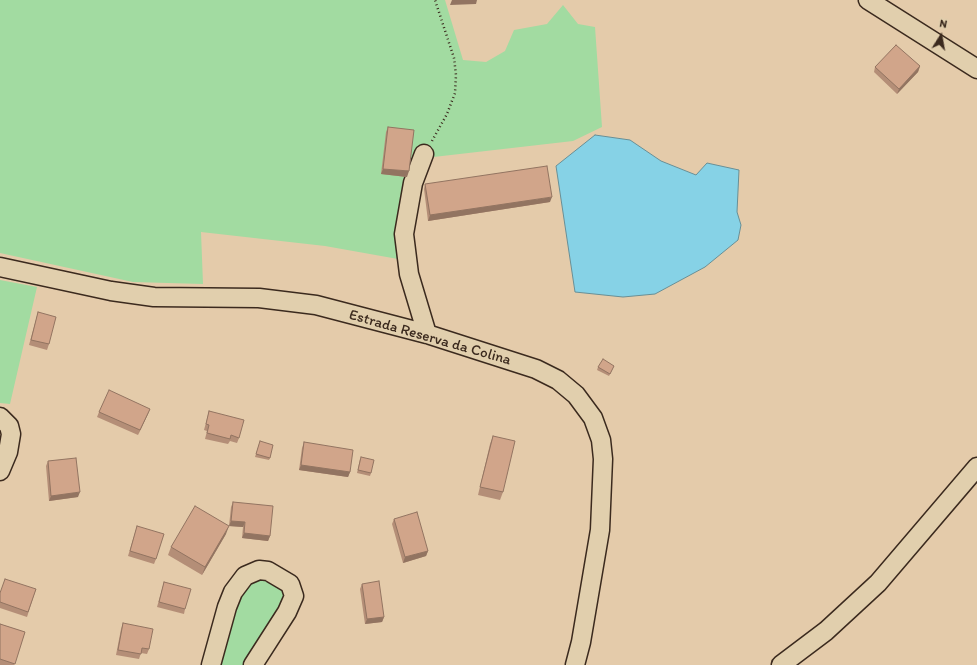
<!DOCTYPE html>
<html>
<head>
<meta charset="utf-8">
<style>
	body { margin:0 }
	#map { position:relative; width:977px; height:665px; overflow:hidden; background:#e4cbaa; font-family:Itim,sans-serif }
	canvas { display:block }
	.north { position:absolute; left:921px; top:16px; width:40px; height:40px; -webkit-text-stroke:3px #e1cfad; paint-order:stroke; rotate:11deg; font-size:11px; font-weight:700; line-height:16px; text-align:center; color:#3b2a1e }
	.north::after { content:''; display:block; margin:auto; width:14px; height:18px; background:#3b2a1e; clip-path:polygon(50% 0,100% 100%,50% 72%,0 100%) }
</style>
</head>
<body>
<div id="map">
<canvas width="977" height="665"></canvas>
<div class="north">N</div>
</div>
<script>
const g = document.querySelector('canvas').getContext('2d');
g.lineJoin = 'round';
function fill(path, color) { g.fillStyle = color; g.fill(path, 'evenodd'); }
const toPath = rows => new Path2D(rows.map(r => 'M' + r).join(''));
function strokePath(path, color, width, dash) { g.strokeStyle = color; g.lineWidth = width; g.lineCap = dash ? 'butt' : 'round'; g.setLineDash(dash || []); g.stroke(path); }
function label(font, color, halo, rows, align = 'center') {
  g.font = font + ' Itim,sans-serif'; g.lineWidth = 3.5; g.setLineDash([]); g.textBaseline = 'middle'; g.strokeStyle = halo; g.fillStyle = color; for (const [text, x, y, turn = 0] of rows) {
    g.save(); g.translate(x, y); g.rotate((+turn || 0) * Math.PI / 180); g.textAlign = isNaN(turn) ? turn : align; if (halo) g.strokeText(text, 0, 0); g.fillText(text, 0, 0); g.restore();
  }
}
fill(toPath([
	[0,0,445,0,463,60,486,62,505,51,514,30,547,24,563,5,578,24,595,27,602,127,573,141,416,159,400,205,398,259,325,246,201,232,203,284,133,282,0,253],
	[0,280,37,287,10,404,0,403],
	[263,577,283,590,286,602,244,665,217,665,231,611,248,581]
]), '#a2dba1');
const water = toPath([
	[595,135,630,140,661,161,696,175,707,163,739,170,737,212,741,225,738,240,705,267,655,294,623,297,575,292,556,166,595,135]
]);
fill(water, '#86d2e6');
strokePath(water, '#688f96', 1);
const minor = toPath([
	[868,0,977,69],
	[424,154,413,183,404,234,409,274,427,334],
	[0,267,111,291,154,297,259,298,316,305,427,334,536,369,558,380,576,395,593,418,601,440,603,459,600,530,581,642,575,665],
	[0,417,9,426,11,434,8,452,0,471],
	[211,665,227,607,233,592,245,576,259,570,268,571,290,584,294,596,287,612,253,665],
	[781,665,826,631,878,583,977,467]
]);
strokePath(minor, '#3b2a1e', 21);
strokePath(toPath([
	[432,141,447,114,455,93,456,75,454,58,435,0]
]), '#3b2a1e', 2.5, [1, 3]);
strokePath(minor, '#e1cfad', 18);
fill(toPath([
	[920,66,918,72,897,94,874,72,875,67],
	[388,127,407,177,381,174,386,132],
	[425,184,550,202,428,221,424,189],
	[38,312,49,344,47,350,29,345],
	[614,366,609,376,597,370,598,367],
	[150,409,138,435,97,417,99,412],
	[209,411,239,438,237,443,230,441,228,444,205,439,207,431,204,430],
	[493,436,503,492,500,500,478,495,490,444],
	[304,442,350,472,348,477,299,470,302,448],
	[259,444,270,458,269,460,255,457],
	[360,459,371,473,370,476,357,473],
	[48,461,78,497,49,501,46,466],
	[233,502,270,536,268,541,242,538,243,527,229,526,231,507],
	[394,519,428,551,426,556,403,563,392,524],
	[137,526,156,559,154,564,128,556],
	[226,534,202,575,168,555,171,547],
	[164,582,185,609,184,614,157,607],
	[362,584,384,617,382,622,365,624,360,589],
	[36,589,27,617,0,608,0,593],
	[123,623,149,649,147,654,141,653,139,659,116,655,121,629],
	[0,624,25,632,14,665,0,665]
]), '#b48e77');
fill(toPath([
	[452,0,477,0,476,4,450,5],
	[920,66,918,72,897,94,899,89],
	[383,169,409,171,407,177,381,174],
	[552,197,550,202,428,221,430,215],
	[150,409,148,414,138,435,140,430],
	[301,465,350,472,348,477,299,470],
	[80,492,78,497,49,501,51,496],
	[231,521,245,522,243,527,229,526],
	[229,526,226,534,202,575,205,567],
	[244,533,270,536,268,541,242,538],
	[428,551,426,556,403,563,405,557],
	[384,617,382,622,365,624,367,619]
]), '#927461');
const building = toPath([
	[896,45,920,66,899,89,875,67,896,45],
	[388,127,414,130,409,171,383,169,388,127],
	[547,166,552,197,430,215,425,184,547,166],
	[38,312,56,317,49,344,31,340,38,312],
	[603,359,614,366,610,374,598,367,603,359],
	[109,390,150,409,140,430,99,412,109,390],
	[209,411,244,420,239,438,231,435,230,439,207,433,209,425,206,424,209,411],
	[493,436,515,441,503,492,480,487,493,436],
	[260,441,273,445,270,458,256,454,260,441],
	[304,442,353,450,350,472,301,465,304,442],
	[361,457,374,460,371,473,358,470,361,457],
	[76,458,80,492,51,496,48,461,76,458],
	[233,502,273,506,270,536,244,533,245,522,231,521,233,502],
	[195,506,229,526,205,567,171,547,195,506],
	[417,512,428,551,405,557,394,519,417,512],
	[137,526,164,534,156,559,130,551,137,526],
	[5,579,36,589,28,612,0,602,0,593,5,579],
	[379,581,384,617,367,619,362,584,379,581],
	[164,582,191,589,185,609,159,602,164,582],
	[123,623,153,629,149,649,142,648,141,654,118,650,123,623],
	[0,624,25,632,15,664,0,659,0,624]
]);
fill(building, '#d1a58a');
strokePath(building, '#927461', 1);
label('15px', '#3b2a1e', '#e1cfad', [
	["Estrada Reserva da Colina",430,338,16]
]);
</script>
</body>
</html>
